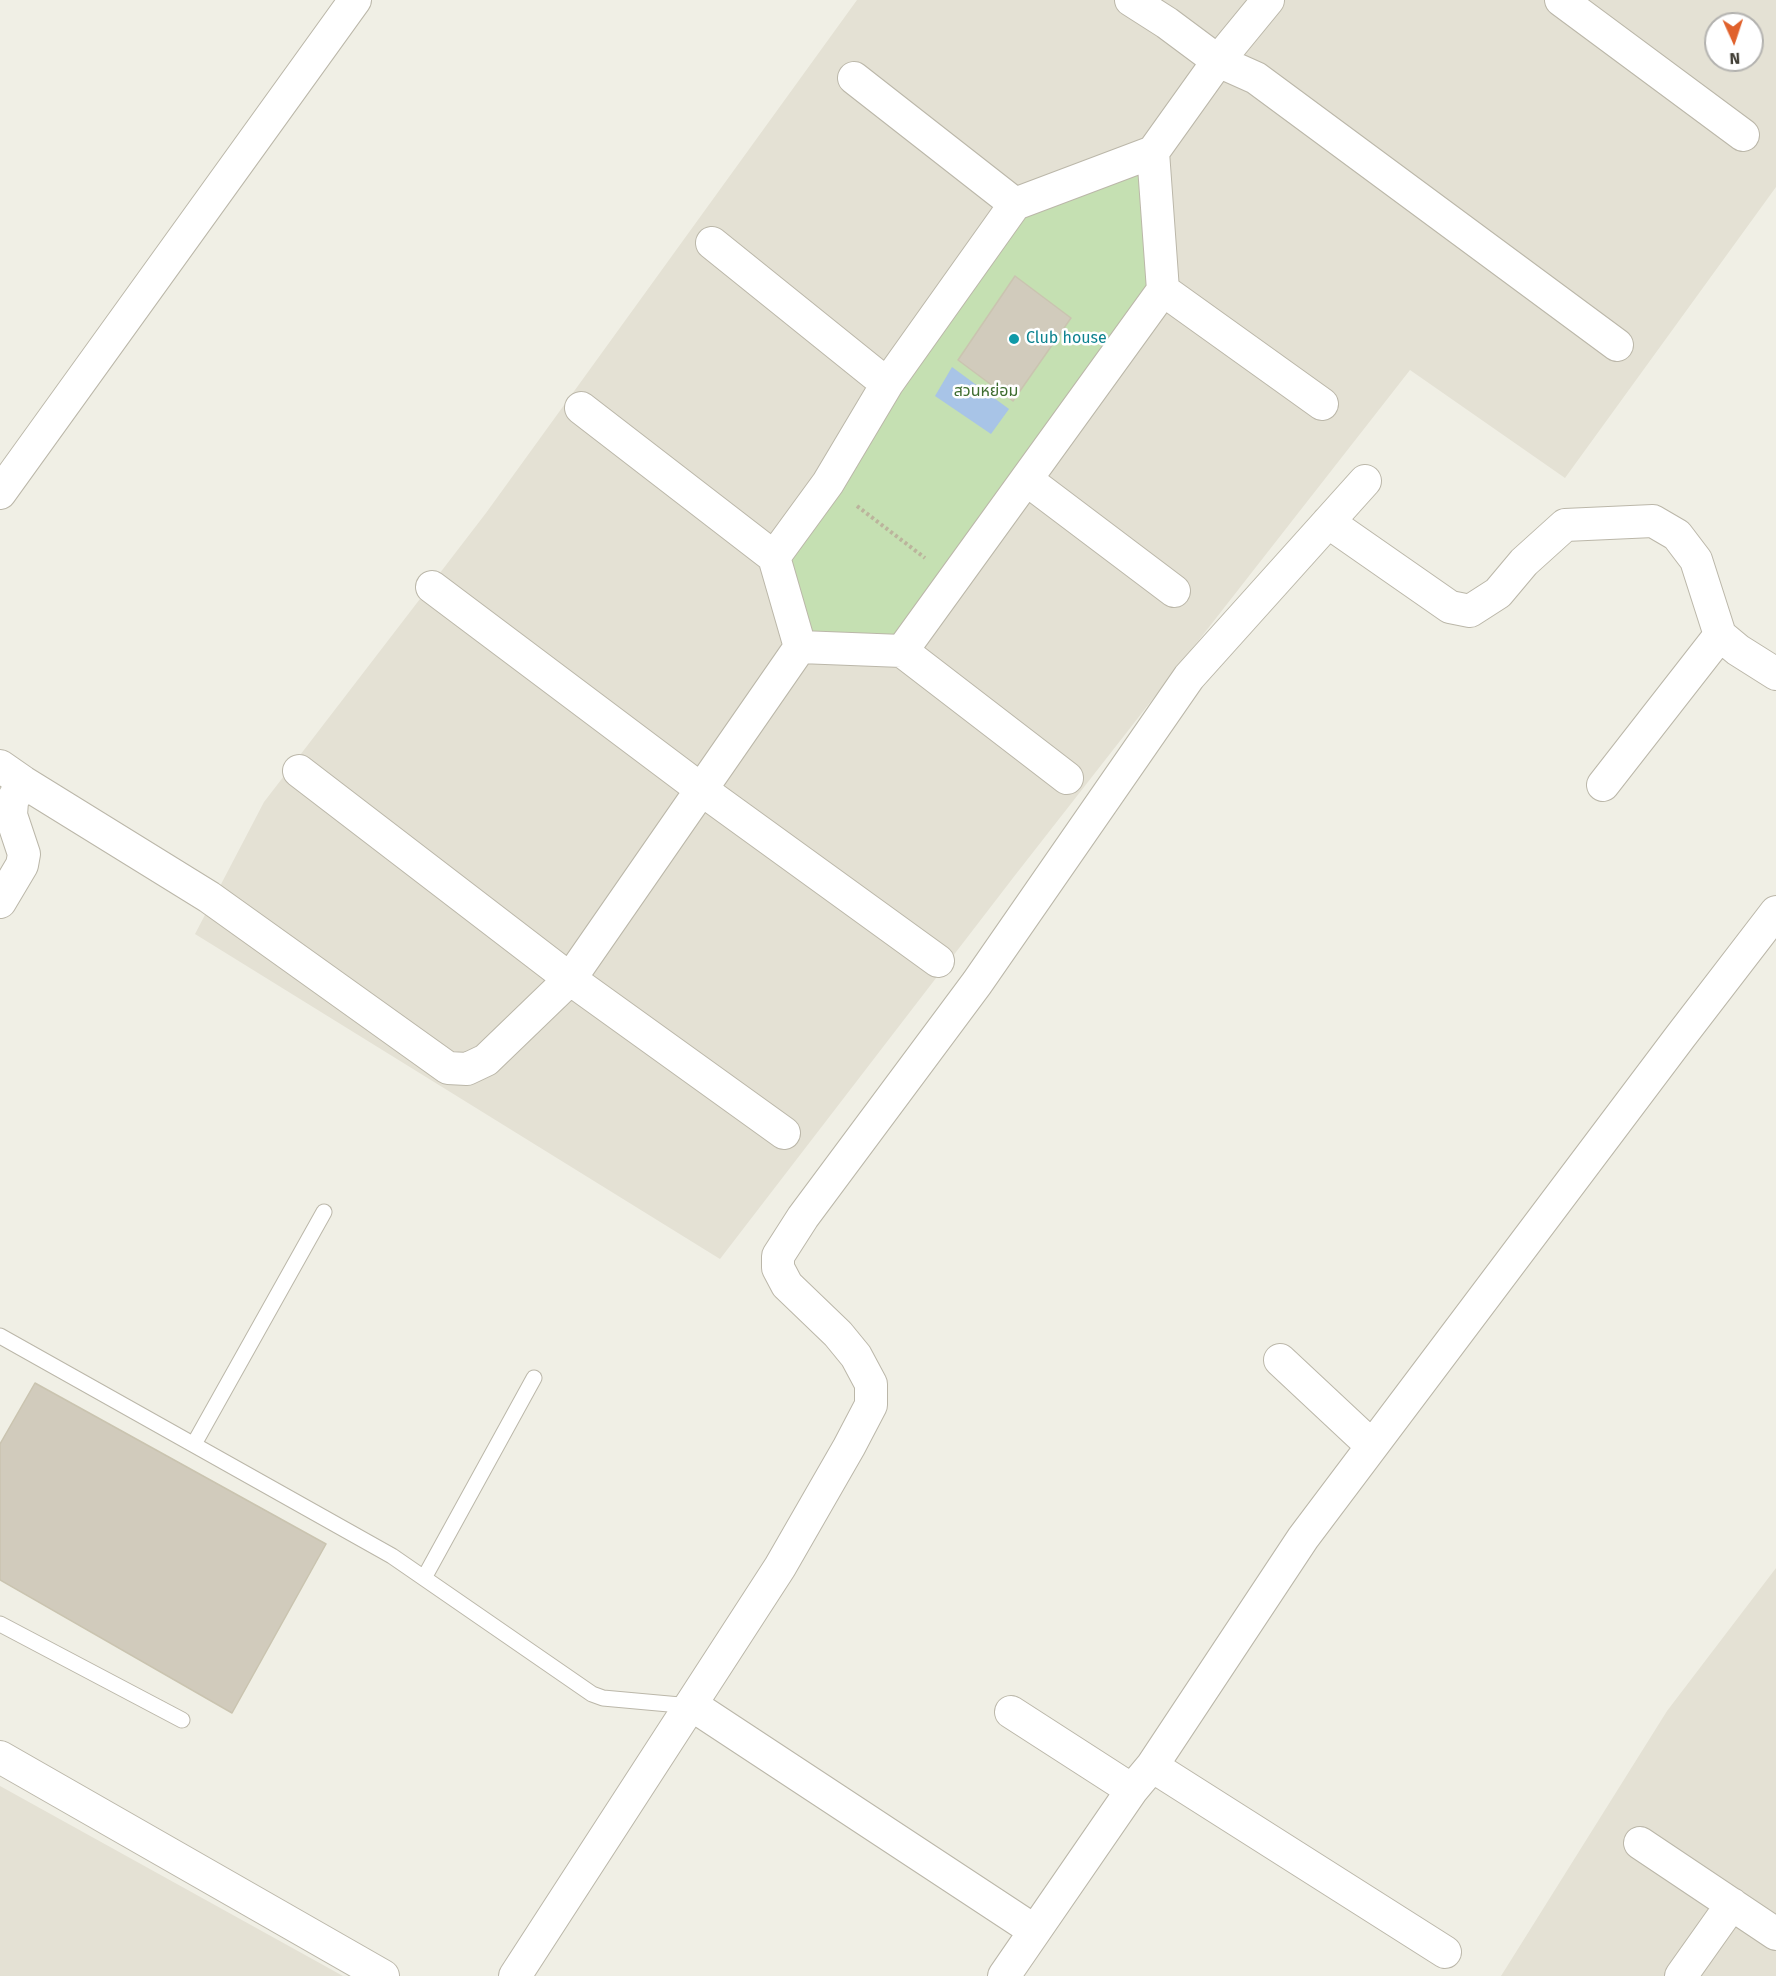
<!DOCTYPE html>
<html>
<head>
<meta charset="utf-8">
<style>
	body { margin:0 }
	#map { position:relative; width:1776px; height:1976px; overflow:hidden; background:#f0efe5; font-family:"Fira Sans",sans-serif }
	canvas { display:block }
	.north { position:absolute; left:1704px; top:12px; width:60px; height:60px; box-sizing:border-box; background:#fff; border:2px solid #b3b2af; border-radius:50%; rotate:177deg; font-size:16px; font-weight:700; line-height:24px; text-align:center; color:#423f36 }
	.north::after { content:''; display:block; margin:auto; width:21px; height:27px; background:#e0612c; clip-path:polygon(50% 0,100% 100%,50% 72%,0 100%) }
</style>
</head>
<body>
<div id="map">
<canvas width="1776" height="1976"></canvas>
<div class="north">N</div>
</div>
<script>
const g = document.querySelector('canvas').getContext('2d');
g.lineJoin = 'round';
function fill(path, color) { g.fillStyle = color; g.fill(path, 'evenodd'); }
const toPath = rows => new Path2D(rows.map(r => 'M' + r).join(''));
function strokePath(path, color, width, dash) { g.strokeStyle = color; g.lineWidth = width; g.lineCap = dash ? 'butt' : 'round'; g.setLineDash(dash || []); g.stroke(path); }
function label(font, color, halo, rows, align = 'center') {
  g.font = font + ' "Fira Sans","Noto Sans Thai",sans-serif'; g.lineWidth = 5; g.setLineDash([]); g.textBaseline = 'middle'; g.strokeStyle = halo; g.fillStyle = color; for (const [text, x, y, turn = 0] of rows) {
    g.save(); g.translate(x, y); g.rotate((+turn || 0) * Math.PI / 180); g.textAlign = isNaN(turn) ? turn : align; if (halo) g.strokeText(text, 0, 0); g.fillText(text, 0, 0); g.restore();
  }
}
fill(toPath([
	[857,0,1776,0,1776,187,1565,478,1410,370,1016,874,720,1259,195,934,264,802,486,513],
	[1716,24,1752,24,1752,60,1716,60],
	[1776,1568,1776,1976,1501,1976,1667,1711],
	[0,1786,343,1976,0,1976]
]), '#e4e1d4');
fill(toPath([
	[1153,152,1163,290,902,651,800,647,774,557,1015,204]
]), '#c5e0b2');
fill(toPath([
	[952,367,1009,409,991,434,935,396]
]), '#a8c4e7');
const building = toPath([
	[1015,276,1071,318,1013,401,958,360,1015,276],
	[35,1383,326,1544,232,1713,0,1580,0,1444,35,1383]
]);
fill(building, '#d1cbbc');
strokePath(building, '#cac4b0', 1.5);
const lane = toPath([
	[0,1336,392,1556,592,1694,603,1698,691,1706],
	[194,1444,324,1212],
	[424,1578,534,1378],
	[0,1624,182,1720]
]);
const street = toPath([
	[1131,0,1167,23,1218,61,1256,78,1617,345],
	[1561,0,1743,135],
	[854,78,1015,204],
	[712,243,887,384],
	[1163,290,1322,404],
	[581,408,774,557],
	[1027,480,1174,591],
	[0,493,355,0],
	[1328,522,1450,607,1470,611,1498,593,1524,562,1565,525,1653,521,1677,535,1696,560,1720,635,1738,650,1776,674],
	[432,587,702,790,938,961],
	[800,647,774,557,828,483,887,384,1015,204,1153,152,1218,61,1268,0],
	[800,647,902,651,1163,290,1153,152],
	[902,651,1067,778],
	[0,766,23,782,209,897,448,1068,467,1069,486,1060,570,979,800,647],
	[299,771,570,979,784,1133],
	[1603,785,1720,635],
	[0,902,22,865,24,854,11,815,12,801,23,782],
	[1280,1360,1372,1446],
	[691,1706,704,1713,1035,1931],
	[1011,1712,1132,1790],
	[0,1757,383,1976],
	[1152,1766,1445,1952],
	[1640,1843,1776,1934],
	[515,1976,780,1567,849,1447,871,1405,871,1384,856,1356,838,1334,787,1285,778,1268,778,1256,803,1217,977,983,1189,677,1365,481],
	[1004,1976,1132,1790,1152,1766,1303,1538,1680,1037,1776,912],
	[1681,1976,1732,1904]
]);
strokePath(lane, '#bbb7a9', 17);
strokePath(street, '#bbb7a9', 34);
strokePath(toPath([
	[857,506,925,558]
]), '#bbb49c', 4, [3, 3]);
strokePath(lane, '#fff', 15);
strokePath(street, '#fff', 32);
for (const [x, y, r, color] of [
	[1014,339,6,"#0f9aa8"]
]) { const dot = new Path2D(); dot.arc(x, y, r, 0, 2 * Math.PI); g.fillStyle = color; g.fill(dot); strokePath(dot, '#fff', 2); }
label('16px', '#0d838f', '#fff', [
	["Club house",1026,339]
], 'left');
label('16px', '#3e6d30', '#fff', [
	["สวนหย่อม",986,392]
]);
</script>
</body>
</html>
